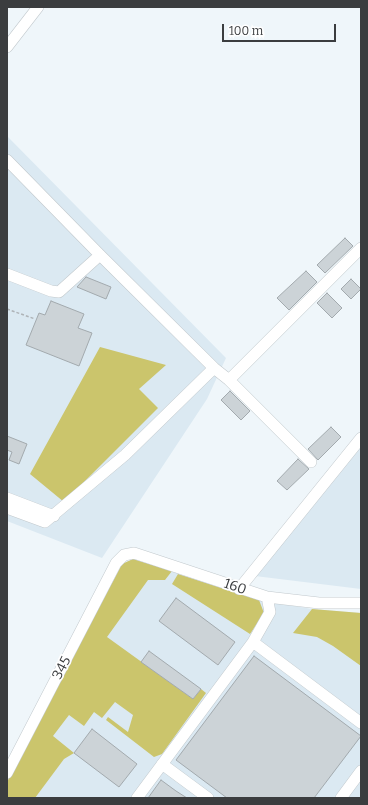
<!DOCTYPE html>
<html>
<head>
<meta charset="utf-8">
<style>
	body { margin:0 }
	#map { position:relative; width:368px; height:805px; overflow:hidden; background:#eff6fa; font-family:Bitter,serif }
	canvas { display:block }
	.frame { position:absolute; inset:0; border:8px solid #3b3d3f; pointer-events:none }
	.scale { position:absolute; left:222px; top:24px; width:114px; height:18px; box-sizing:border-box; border:2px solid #3b3d3f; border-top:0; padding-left:5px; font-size:12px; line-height:14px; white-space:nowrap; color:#3b3d3f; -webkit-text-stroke:3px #fff; paint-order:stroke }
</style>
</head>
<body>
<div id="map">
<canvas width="368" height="805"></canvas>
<div class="frame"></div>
<div class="scale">100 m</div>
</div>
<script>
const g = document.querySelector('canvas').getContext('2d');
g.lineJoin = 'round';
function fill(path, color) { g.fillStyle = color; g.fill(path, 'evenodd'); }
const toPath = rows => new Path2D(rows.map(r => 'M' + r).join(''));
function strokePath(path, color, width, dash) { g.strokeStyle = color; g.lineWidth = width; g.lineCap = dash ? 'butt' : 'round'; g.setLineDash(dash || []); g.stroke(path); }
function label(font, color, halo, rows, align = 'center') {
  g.font = font + ' Bitter,serif'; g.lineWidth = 3.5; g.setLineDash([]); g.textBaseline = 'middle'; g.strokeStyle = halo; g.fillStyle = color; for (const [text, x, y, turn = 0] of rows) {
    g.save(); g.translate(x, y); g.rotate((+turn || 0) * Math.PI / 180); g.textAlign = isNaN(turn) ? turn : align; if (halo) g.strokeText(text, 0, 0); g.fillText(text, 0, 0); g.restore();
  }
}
fill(toPath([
	[7,136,226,358,207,399,102,558,7,521],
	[361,444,361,589,255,576],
	[133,559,259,600,312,609,361,613,361,798,7,798,7,782,122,564]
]), '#dbe9f2');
fill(toPath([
	[100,347,166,365,139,389,158,408,64,502,30,474],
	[133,559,172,571,165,580,148,580,107,637,193,699,201,689,206,693,162,754,154,757,106,720,108,717,128,732,133,715,115,702,102,718,94,712,84,726,69,715,53,736,74,753,64,759,35,798,7,798,7,782,122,564],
	[178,574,259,600,264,613,250,634,172,584],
	[312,609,361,613,361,666,333,646,317,637,293,633]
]), '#cbc56c');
const building = toPath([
	[345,238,353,246,325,273,317,265,345,238],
	[306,271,317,282,289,310,277,298,306,271],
	[86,277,111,287,106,299,77,287,86,277],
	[351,279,361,289,351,299,341,289,351,279],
	[327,293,342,308,332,318,317,303,327,293],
	[51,301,84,314,78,328,92,333,79,366,26,345,39,313,45,315,51,301],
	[230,391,250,411,241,420,221,400,230,391],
	[331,427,341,437,318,460,308,449,331,427],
	[7,436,27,444,19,464,9,460,12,452,7,450,7,436],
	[298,459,309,469,287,490,277,481,298,459],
	[176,598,235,642,218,665,159,621,176,598],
	[149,651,201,689,193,699,141,662,149,651],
	[254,656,361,736,314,798,227,798,176,760,254,656],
	[92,729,137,764,119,787,74,753,92,729],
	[161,780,176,791,187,798,148,798,161,780]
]);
fill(building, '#ccd3d7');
strokePath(building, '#a3aaae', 1);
const minor = toPath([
	[7,47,38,7],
	[7,160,100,255,214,368,229,380,361,248],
	[7,274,51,291,59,292,100,255],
	[229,380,311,462],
	[7,498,54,516],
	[7,508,45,522,125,455,214,368],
	[239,589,361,438],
	[253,642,270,612,267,597],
	[162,764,208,798],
	[7,773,116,563,124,555,134,553,267,597,319,603,361,603],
	[137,798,253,642,361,723],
	[341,798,361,771]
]);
strokePath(minor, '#c2c9cd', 12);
strokePath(toPath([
	[7,309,35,319]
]), '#aeb3b7', 1.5, [3, 2]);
strokePath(minor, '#fff', 11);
label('14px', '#3b3d3f', '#fff', [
	["160",235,587,19],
	["345",62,668,-63]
]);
</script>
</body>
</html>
